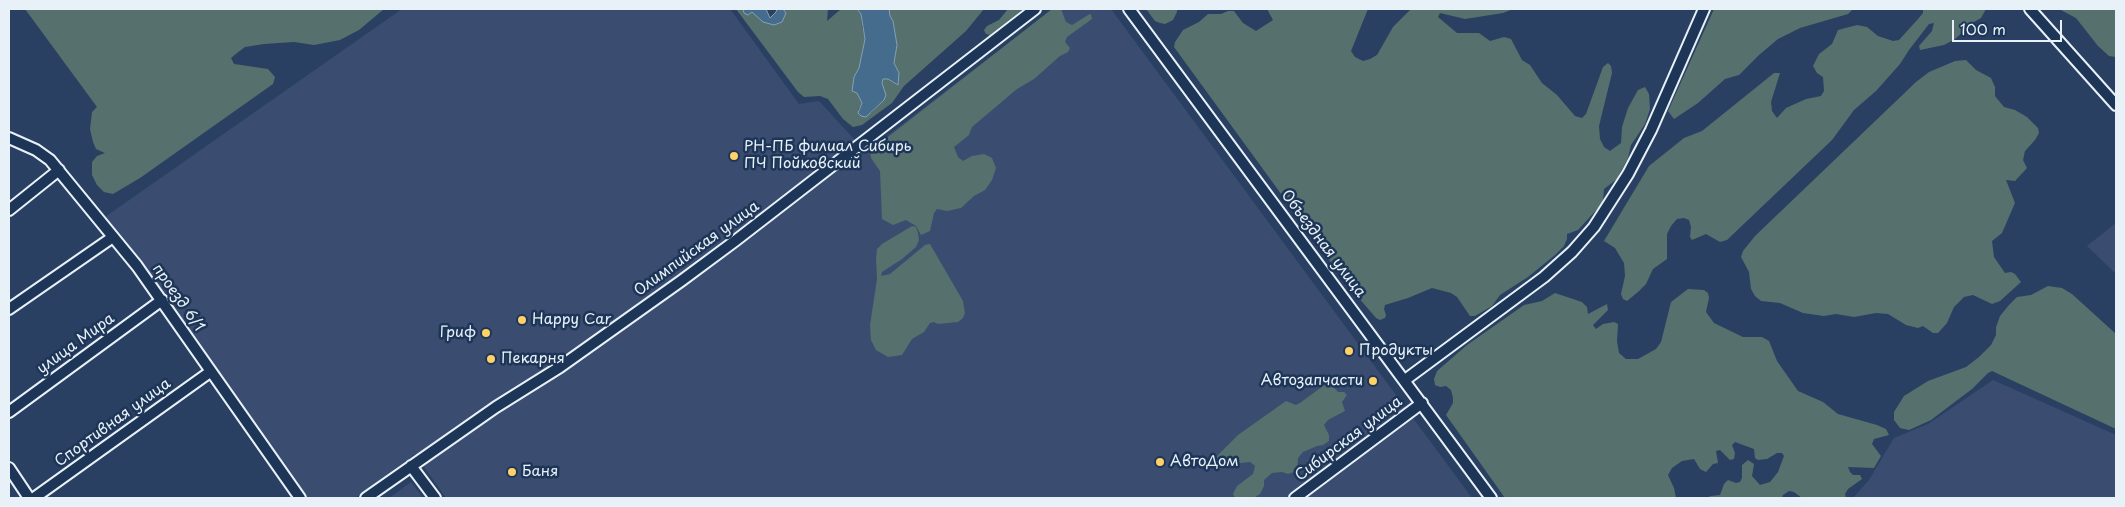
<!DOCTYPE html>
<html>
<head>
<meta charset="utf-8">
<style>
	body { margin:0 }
	#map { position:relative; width:2125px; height:507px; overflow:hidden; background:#2a4062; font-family:"Playpen Sans",sans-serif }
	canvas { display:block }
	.frame { position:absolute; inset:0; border:10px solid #e8f1f8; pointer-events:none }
	.scale { position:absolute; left:1952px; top:20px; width:110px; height:22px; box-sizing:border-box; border:2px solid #e8f1f8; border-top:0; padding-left:6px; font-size:15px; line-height:18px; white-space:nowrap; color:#e8f1f8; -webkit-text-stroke:4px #1d3557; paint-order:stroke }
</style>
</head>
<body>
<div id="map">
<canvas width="2125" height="507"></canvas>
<div class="frame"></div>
<div class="scale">100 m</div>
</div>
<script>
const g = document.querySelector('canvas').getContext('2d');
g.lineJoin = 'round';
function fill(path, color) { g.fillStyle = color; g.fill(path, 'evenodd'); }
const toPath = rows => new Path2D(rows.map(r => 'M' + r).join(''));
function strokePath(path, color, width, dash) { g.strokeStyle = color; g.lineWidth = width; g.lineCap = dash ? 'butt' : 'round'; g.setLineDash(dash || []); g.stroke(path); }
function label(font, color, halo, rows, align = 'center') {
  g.font = font + ' "Playpen Sans",sans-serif'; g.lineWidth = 5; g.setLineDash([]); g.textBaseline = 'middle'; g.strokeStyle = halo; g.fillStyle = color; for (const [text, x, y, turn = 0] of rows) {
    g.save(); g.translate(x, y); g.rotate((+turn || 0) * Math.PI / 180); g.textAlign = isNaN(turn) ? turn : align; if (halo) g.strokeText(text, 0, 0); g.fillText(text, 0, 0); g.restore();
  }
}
fill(toPath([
	[402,9,730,9,799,104,819,101,866,152,1053,9,1111,9,1472,498,446,498,415,454,355,498,308,498,105,217],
	[2116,223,2116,274,2087,246],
	[1993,380,2116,435,2116,498,1853,498,1869,480,1894,438,1928,424],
	[411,482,423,498,389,498]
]), '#3a4d70');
fill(toPath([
	[25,9,384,9,359,30,340,40,314,45,294,42,264,44,245,47,237,53,231,58,234,64,268,69,275,77,273,84,140,178,113,194,104,192,97,185,92,175,92,162,97,156,105,153,96,149,93,142,90,129,92,112,97,107],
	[736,9,752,12,769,24,783,9,828,9,827,21,841,9,857,9,861,14,862,26,865,39,859,68,854,77,852,91,857,93,862,103,858,110,871,113,884,100,885,91,882,83,883,79,888,79,897,85,899,81,899,73,894,63,897,45,893,21,890,16,889,9,984,9,966,31,904,86,892,103,862,125,853,127,843,119,828,99,820,96,804,97,798,92],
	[1008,9,1023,9,990,35,986,34,984,30,987,26,999,20],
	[1052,9,1061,9,1066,22,1072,25,1088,15,1091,14,1092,19,1067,37,1065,42,1070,48,1068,52,1060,56,1034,79,1017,89,972,127,969,135,954,147,958,157,963,161,972,156,984,154,992,158,996,168,992,180,985,190,974,196,961,208,947,211,937,209,934,213,930,231,921,235,916,226,906,220,893,225,882,219,880,171,871,158,870,151],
	[1146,9,1177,9,1177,12,1173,20,1165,24,1160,23,1155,21],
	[1267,9,1368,9,1351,51,1355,57,1363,61,1370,59,1377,55,1393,27,1411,9,1513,9,1503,13,1465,19,1440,13,1438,17,1457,33,1479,33,1490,41,1504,37,1511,39,1522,60,1530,65,1542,83,1557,95,1575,116,1582,118,1586,114,1603,67,1608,63,1611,66,1612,73,1599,126,1600,139,1604,147,1610,151,1621,143,1622,127,1628,108,1638,90,1645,87,1649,94,1650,109,1645,124,1631,145,1628,158,1617,179,1604,189,1603,201,1600,206,1578,230,1567,234,1567,239,1564,246,1555,255,1528,277,1500,295,1492,306,1475,316,1470,316,1457,297,1451,293,1432,288,1408,298,1385,305,1384,309,1386,315,1385,318,1380,320,1376,318,1346,283,1174,47,1175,42,1183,30,1199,22,1208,14,1221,14,1228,11,1234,11,1243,23,1256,31,1273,20],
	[1714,9,1853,9,1848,14,1800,28,1778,39,1759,55,1739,75,1725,79,1698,103,1674,119,1668,111],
	[1923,9,1986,9,1981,18,1974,22,1955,39,1944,45,1920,50,1919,46,1932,31,1934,23,1929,24,1909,50,1900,64,1876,91,1854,110,1832,140,1727,240,1720,242,1706,234,1692,240,1690,237,1691,227,1689,220,1684,218,1677,219,1671,226,1667,234,1667,259,1653,269,1646,284,1638,292,1627,301,1623,299,1621,294,1625,276,1624,263,1615,248,1604,241,1649,166,1684,138,1702,131,1774,73,1780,73,1771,102,1772,111,1777,118,1786,108,1806,99,1821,96,1824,91,1823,77,1817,73,1813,66,1819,54,1832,44,1838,30,1857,25,1867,27,1878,36,1893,41,1899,40,1918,19,1923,13],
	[2059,9,2116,9,2116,57,2109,56,2098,46,2076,18],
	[1966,60,1976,70,1991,78,1995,87,1995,96,2004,107,2015,110,2027,117,2038,128,2039,133,2035,140,2025,151,2023,160,2027,168,2015,181,2006,180,2015,203,2002,233,1992,241,1994,257,2005,273,2011,272,2015,274,2021,282,2000,301,1992,304,1973,295,1964,297,1954,307,1947,323,1938,333,1933,333,1923,326,1918,328,1906,325,1888,314,1876,313,1854,317,1836,314,1824,316,1803,313,1780,303,1761,301,1755,296,1751,289,1749,272,1741,257,1743,251,1755,236,1916,82,1929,72,1955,61],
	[912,226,916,227,918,233,919,240,916,247,902,259,882,272,881,276,890,274,925,245,930,244,963,301,965,313,963,318,958,322,938,324,934,322,930,323,924,332,912,339,902,355,888,357,876,350,871,340,870,325,877,279,876,258,877,249,882,244],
	[2048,286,2062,288,2072,294,2116,334,2116,429,1992,371,1988,373,1972,389,1931,420,1909,430,1900,428,1894,420,1894,412,1904,396,1928,381,1966,367,1979,357,1991,345,1996,335,1996,327,2000,316,2009,305,2017,297,2031,295],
	[1688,289,1704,290,1708,293,1709,298,1706,312,1714,323,1743,337,1762,337,1769,341,1777,361,1798,391,1823,402,1838,414,1877,425,1886,429,1889,435,1874,439,1872,444,1881,456,1874,468,1848,467,1850,472,1853,475,1860,475,1862,479,1848,489,1845,494,1846,498,1802,498,1794,492,1789,491,1783,495,1782,498,1706,498,1711,496,1720,495,1724,484,1728,480,1736,483,1740,482,1742,478,1742,465,1748,460,1754,464,1752,476,1760,485,1770,482,1778,472,1784,456,1782,453,1777,453,1767,459,1758,460,1755,458,1754,449,1735,442,1732,445,1735,453,1734,459,1730,460,1720,450,1716,451,1718,463,1713,464,1706,472,1700,469,1694,459,1682,461,1672,468,1668,475,1674,488,1676,498,1505,498,1446,415,1453,403,1453,398,1451,390,1446,386,1440,387,1435,385,1434,379,1437,371,1467,345,1524,305,1542,301,1555,293,1582,302,1587,307,1588,314,1607,304,1608,310,1593,325,1596,329,1603,324,1614,322,1618,324,1617,341,1619,353,1626,359,1638,359,1656,349,1661,342,1671,302],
	[1331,384,1338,392,1344,392,1347,395,1342,402,1345,411,1328,420,1324,425,1329,435,1329,441,1323,445,1317,446,1303,452,1298,458,1297,471,1288,474,1282,472,1272,473,1264,480,1264,486,1260,494,1254,498,1235,498,1233,494,1237,486,1253,474,1255,466,1250,462,1231,464,1222,469,1216,467,1214,459,1238,435,1286,401,1296,405,1300,403,1323,386]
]), '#56706d');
const water = toPath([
	[743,9,766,9,770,18,776,12,777,9,783,9,786,13,782,22,774,25,763,22,752,12,748,15,744,13,743,9],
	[857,9,889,9,890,16,893,21,897,45,894,63,899,73,898,85,888,79,883,79,882,83,886,95,884,100,866,117,861,116,858,113,862,103,857,93,852,91,854,77,859,68,865,39,861,14,857,9]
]);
fill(water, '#456c8c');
strokePath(water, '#86a1b7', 1);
const minor = toPath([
	[1129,9,1491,498],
	[2030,9,2116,105],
	[9,138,36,150,50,160,137,266,300,498],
	[9,210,59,170],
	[9,309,113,237],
	[1405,380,1544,277,1572,252,1594,227,1628,174,1651,130,1704,9],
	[9,412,162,300],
	[411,466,435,498],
	[9,468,29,498],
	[34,498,210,372],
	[366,498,496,407,560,367,681,281,735,241,1035,9],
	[1295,498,1422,403]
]);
strokePath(minor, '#e8f1f8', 14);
strokePath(minor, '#1d3557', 10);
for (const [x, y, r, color] of [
	[734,156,5,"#ffd166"],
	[522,320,5,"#ffd166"],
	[486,333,5,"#ffd166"],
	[1349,351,5,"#ffd166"],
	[491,359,5,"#ffd166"],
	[1373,381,5,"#ffd166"],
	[1160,462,5,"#ffd166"],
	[512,472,5,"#ffd166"]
]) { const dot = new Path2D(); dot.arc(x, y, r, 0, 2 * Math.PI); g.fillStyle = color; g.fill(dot); strokePath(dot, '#1d3557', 2); }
label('15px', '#e8f1f8', '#1d3557', [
	["РН-ПБ филиал Сибирь",744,147],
	["ПЧ Пойковский",744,164],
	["Happy Car",532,320],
	["Гриф",476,333,"right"],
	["Продукты",1359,351],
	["Пекарня",501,359],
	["Автозапчасти",1363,381,"right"],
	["АвтоДом",1170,462],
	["Баня",522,472]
], 'left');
label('15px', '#e8f1f8', '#1d3557', [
	["Объездная улица",1323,244,53],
	["Олимпийская улица",697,249,-36],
	["проезд 6/1",178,298,55],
	["улица Мира",76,344,-36],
	["Спортивная улица",113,423,-36],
	["Сибирская улица",1349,439,-37]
]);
</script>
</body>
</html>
